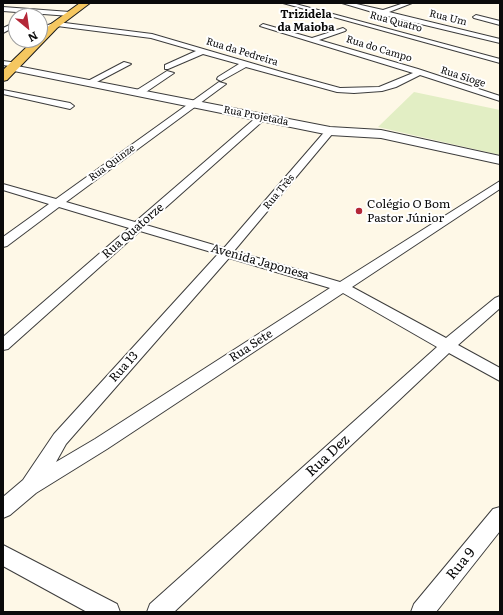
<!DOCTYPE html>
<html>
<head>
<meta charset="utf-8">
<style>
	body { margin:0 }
	#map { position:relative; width:503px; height:615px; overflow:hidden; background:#fef8e7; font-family:Literata,serif }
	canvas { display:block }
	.frame { position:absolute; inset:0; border:4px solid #0a0a0a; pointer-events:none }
	.north { position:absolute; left:8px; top:8px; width:40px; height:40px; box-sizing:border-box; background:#fff; border:1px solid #9d9d9d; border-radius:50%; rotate:151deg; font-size:11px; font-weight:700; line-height:16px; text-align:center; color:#0a0a0a }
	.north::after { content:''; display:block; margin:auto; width:14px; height:18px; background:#b42737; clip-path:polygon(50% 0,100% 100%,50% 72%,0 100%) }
</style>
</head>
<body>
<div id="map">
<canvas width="503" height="615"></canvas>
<div class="frame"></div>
<div class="north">N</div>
</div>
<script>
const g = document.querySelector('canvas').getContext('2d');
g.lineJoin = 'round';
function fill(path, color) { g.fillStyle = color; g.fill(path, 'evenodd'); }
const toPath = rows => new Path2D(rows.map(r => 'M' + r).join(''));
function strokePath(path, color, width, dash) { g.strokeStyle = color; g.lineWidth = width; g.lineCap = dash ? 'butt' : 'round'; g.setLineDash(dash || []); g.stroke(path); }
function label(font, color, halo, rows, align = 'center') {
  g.font = font + ' Literata,serif'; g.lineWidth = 4; g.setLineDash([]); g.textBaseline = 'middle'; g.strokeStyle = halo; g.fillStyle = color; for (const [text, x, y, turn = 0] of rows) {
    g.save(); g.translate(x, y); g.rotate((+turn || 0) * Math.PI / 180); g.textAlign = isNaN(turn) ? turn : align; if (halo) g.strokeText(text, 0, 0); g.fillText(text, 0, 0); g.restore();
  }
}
fill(toPath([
	[414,92,500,110,500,155,378,127]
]), '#e2eec4');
const minor = toPath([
	[283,3,292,3,500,59,500,63,283,3],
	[342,3,352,3,383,10,404,3,412,3,389,12,500,39,500,43,379,14,342,3],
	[3,7,70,12,73,14,70,16,3,11,3,7],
	[476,15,500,21,500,25,474,18,473,17,476,15],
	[16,22,16,26,3,33,3,28,16,22],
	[57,22,152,34,285,73,340,88,379,87,413,73,260,26,263,24,312,38,343,28,346,30,345,31,319,40,418,69,500,96,500,101,420,75,396,87,382,91,354,93,337,92,246,67,221,81,217,79,218,77,239,64,203,54,168,69,165,69,165,65,196,51,151,38,57,26,40,34,40,29,45,26,57,22],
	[3,61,18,63,19,65,15,67,3,65,3,61],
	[124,62,131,64,93,84,86,82,124,62],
	[167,71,174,73,143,94,137,94,137,90,167,71],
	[219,82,226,84,66,202,135,222,259,115,265,115,265,119,146,225,224,248,327,129,333,129,333,133,234,251,340,282,500,181,500,189,352,287,446,338,495,298,500,296,500,308,458,345,500,368,500,381,449,353,174,612,147,612,150,604,437,347,343,293,107,449,36,493,10,515,3,518,3,497,23,480,54,434,218,254,140,231,8,349,3,350,3,337,129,228,59,207,7,246,3,247,3,237,49,204,3,190,3,184,56,199,219,82],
	[229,258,330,288,95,439,56,462,66,444,229,258],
	[3,90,70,103,74,106,70,109,3,94,3,90],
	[500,507,500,531,436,612,411,612,414,604,493,509,500,507],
	[3,545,117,604,120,612,87,612,3,566,3,545]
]);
const tertiary = toPath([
	[12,65,330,127,381,130,500,156,500,164,381,138,330,135,9,70,9,66,12,65]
]);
const primary = toPath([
	[80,3,90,3,57,28,7,80,3,81,3,70,34,40,40,40,40,34,51,24,80,3]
]);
strokePath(minor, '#3d3d3d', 2);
strokePath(tertiary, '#3d3d3d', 2);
strokePath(primary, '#1b1b1b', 2);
fill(minor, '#fff');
fill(tertiary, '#fff');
fill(primary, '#f5c760');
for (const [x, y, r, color] of [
	[359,211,4,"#b42737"]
]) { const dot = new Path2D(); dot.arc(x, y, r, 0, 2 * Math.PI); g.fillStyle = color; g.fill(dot); strokePath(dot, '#fff', 1.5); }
label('10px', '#0a0a0a', '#fff', [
	["Rua Um",448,18,14],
	["Rua Quatro",396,22,15],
	["Rua do Campo",379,49,17],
	["Rua da Pedreira",242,52,17],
	["Rua Sioge",463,77,18],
	["Rua Projetada",256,116,11],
	["Rua Quinze",112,163,-36],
	["Rua Três",279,192,-50]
]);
label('bold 11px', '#0a0a0a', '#fff', [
	["Trizidela",306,15],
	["da Maioba",306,28]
]);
label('12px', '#0a0a0a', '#fff', [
	["Colégio O Bom",367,204],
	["Pastor Júnior",367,218]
], 'left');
label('12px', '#0a0a0a', '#fff', [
	["Rua Quatorze",133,231,-41],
	["Avenida Japonesa",260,262,16],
	["Rua Sete",251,346,-33],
	["Rua 13",124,367,-48]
]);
label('14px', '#0a0a0a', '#fff', [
	["Rua Dez",328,456,-43],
	["Rua 9",461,564,-51]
]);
</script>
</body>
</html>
